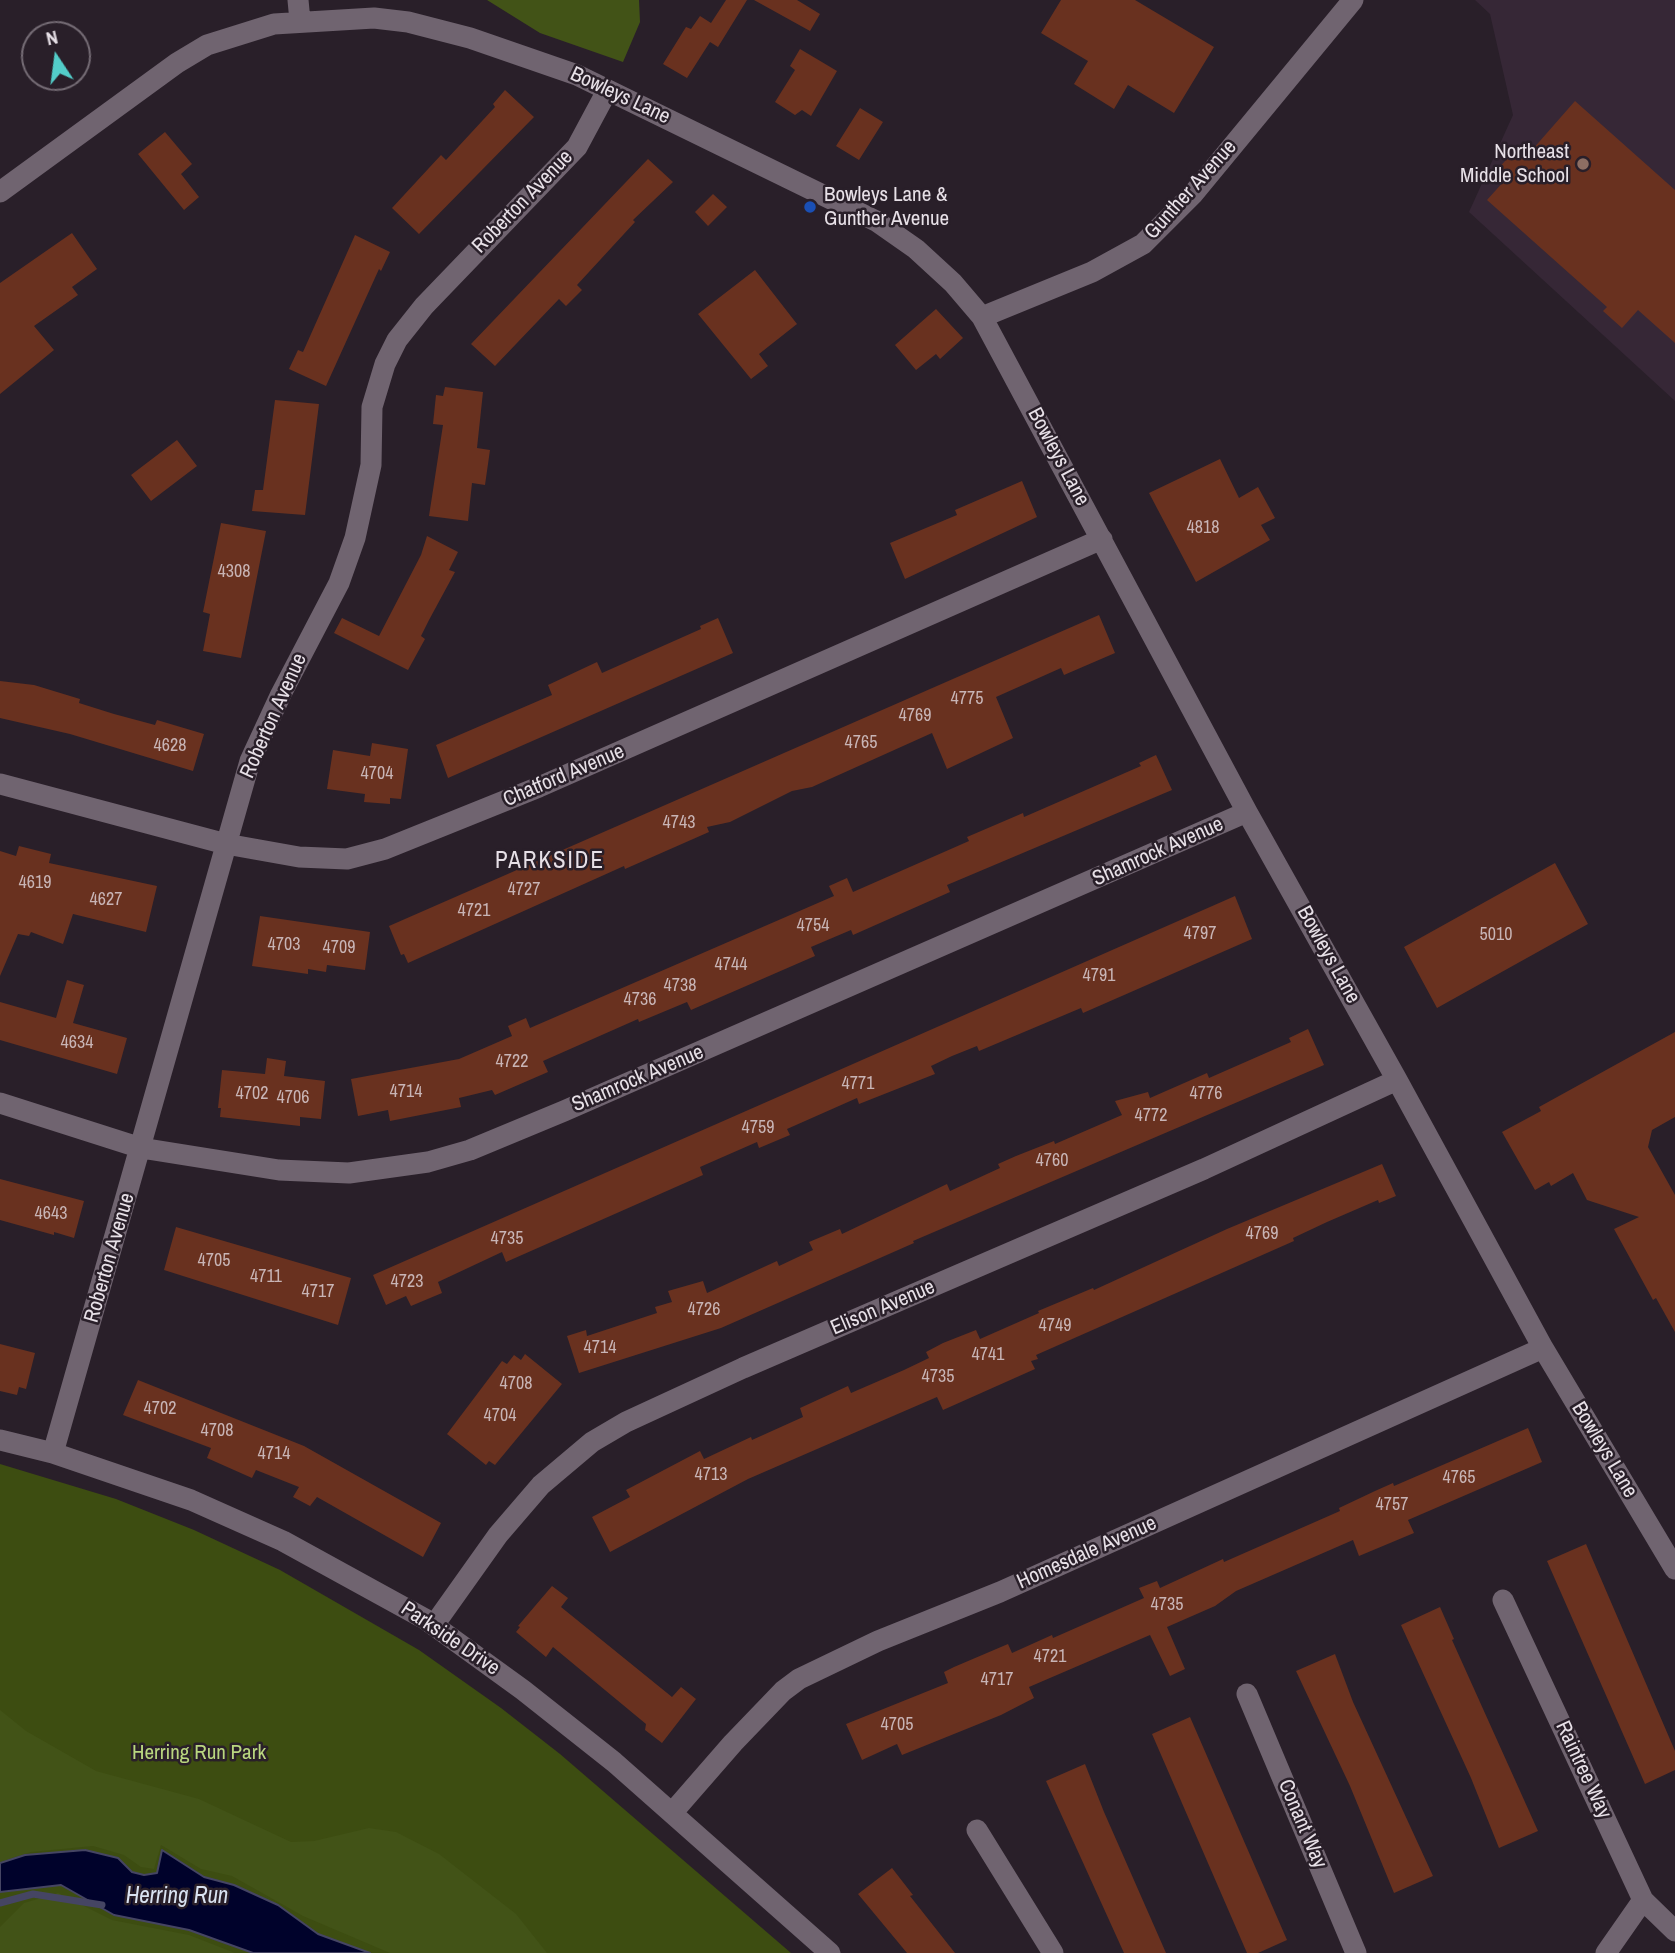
<!DOCTYPE html>
<html>
<head>
<meta charset="utf-8">
<style>
	body { margin:0 }
	#map { position:relative; width:1675px; height:1953px; overflow:hidden; background:#291f29; font-family:"Archivo Narrow",sans-serif }
	canvas { display:block }
	.north { position:absolute; left:21px; top:21px; width:70px; height:70px; box-sizing:border-box; background:#291f29; border:2px solid #756c75; border-radius:50%; rotate:347deg; font-size:19px; font-weight:700; line-height:28px; text-align:center; color:#e7e0e7 }
	.north::after { content:''; display:block; margin:auto; width:24px; height:32px; background:#53cdc9; clip-path:polygon(50% 0,100% 100%,50% 72%,0 100%) }
</style>
</head>
<body>
<div id="map">
<canvas width="1675" height="1953"></canvas>
<div class="north">N</div>
</div>
<script>
const g = document.querySelector('canvas').getContext('2d');
g.lineJoin = 'round';
function fill(path, color) { g.fillStyle = color; g.fill(path, 'evenodd'); }
const toPath = rows => new Path2D(rows.map(r => 'M' + r).join(''));
function strokePath(path, color, width, dash) { g.strokeStyle = color; g.lineWidth = width; g.lineCap = dash ? 'butt' : 'round'; g.setLineDash(dash || []); g.stroke(path); }
function label(font, color, halo, rows, align = 'center') {
  g.font = font + ' "Archivo Narrow",sans-serif'; g.lineWidth = 5; g.setLineDash([]); g.textBaseline = 'middle'; g.strokeStyle = halo; g.fillStyle = color; for (const [text, x, y, turn = 0] of rows) {
    g.save(); g.translate(x, y); g.rotate((+turn || 0) * Math.PI / 180); g.textAlign = isNaN(turn) ? turn : align; if (halo) g.strokeText(text, 0, 0); g.fillText(text, 0, 0); g.restore();
  }
}
fill(toPath([
	[1475,0,1675,0,1675,401,1469,212,1513,115,1490,14]
]), '#362736');
fill(toPath([
	[0,1464,116,1499,194,1530,280,1570,419,1650,501,1708,560,1754,791,1953,0,1953]
]), '#3d4d11');
fill(toPath([
	[487,0,639,0,640,22,623,62,540,33],
	[0,1710,26,1731,96,1771,199,1799,291,1842,314,1841,369,1828,396,1832,439,1854,516,1914,547,1953,390,1953,303,1916,232,1876,201,1869,161,1845,154,1869,141,1867,124,1855,93,1846,31,1852,0,1862],
	[58,1893,112,1920,189,1935,235,1953,0,1953,0,1927,24,1903]
]), '#425317');
const water = toPath([
	[85,1850,118,1858,132,1872,144,1875,157,1873,162,1850,204,1877,234,1885,278,1905,318,1934,370,1953,253,1953,189,1930,114,1915,61,1885,0,1892,0,1863,25,1855,85,1850]
]);
fill(water, '#00022b');
strokePath(water, '#454563', 2);
strokePath(toPath([
	[0,1903,33,1894,102,1905]
]), '#454563', 7);
fill(toPath([
	[726,0,747,0,718,47,710,42,687,78,663,64,686,27,691,29,700,16,711,23],
	[754,0,797,0,820,14,810,31],
	[1061,0,1135,0,1214,47,1174,113,1128,85,1114,109,1074,84,1088,61,1041,33],
	[800,49,837,71,811,116,802,110,795,115,775,102,795,70,790,66],
	[505,90,534,117,419,234,392,208,441,155,446,160,495,107,493,104],
	[1575,101,1675,190,1675,343,1638,310,1622,328,1603,311,1607,307,1487,200,1505,180,1496,171,1515,150,1525,158],
	[860,108,883,122,859,160,836,146],
	[165,132,192,164,181,174,199,197,184,210,138,154],
	[648,159,673,182,633,220,635,222,577,285,582,290,566,306,559,299,495,366,471,344],
	[713,194,727,207,708,226,695,212],
	[72,233,97,269,72,287,78,295,34,326,54,350,0,394,0,283],
	[355,235,390,252,381,271,379,269,326,386,289,369,298,350,303,352],
	[755,270,797,324,759,354,768,366,751,379,698,314],
	[936,309,963,338,940,359,936,354,916,370,895,345],
	[445,387,483,392,477,448,490,450,485,485,472,483,468,521,429,516,443,425,433,424,436,395,443,396],
	[275,400,319,404,305,515,252,511,255,490,263,490],
	[177,440,197,466,151,501,131,475],
	[1220,459,1239,498,1258,487,1275,518,1261,525,1270,540,1196,582,1149,493],
	[1022,481,1037,517,905,579,890,543,957,515,955,510],
	[221,523,266,531,241,658,203,651,210,614,203,612],
	[427,536,458,552,449,570,455,572,429,620,421,636,425,639,408,670,334,633,342,618,379,636,421,555],
	[1099,615,1115,653,1064,675,1061,668,996,697,1013,738,947,769,932,733,812,787,792,791,730,822,707,827,709,832,625,869,624,866,408,963,404,954,401,955,389,926],
	[718,618,733,653,448,778,436,745,552,695,548,685,597,662,602,673,701,629,700,626],
	[0,681,34,685,80,699,79,703,114,714,155,725,157,720,204,734,193,771,70,734,0,718],
	[372,743,408,749,401,799,390,798,390,804,364,802,365,794,327,789,333,750,370,756],
	[1156,755,1172,790,947,885,950,892,853,935,851,930,811,947,815,956,691,1010,687,1002,639,1022,638,1019,543,1061,548,1072,495,1095,492,1090,459,1098,461,1107,390,1121,388,1110,358,1116,351,1079,459,1059,512,1036,508,1026,526,1018,530,1028,834,896,829,886,847,878,853,892,969,841,967,837,1023,813,1024,817,1141,766,1139,763],
	[19,846,51,854,49,863,157,886,146,932,73,914,63,944,31,932,29,936,18,934,0,976,0,851,16,856],
	[1555,863,1588,924,1437,1008,1404,947],
	[1235,896,1252,939,1083,1013,1081,1008,979,1051,977,1046,952,1056,931,1066,935,1074,859,1104,857,1098,787,1129,790,1135,759,1148,757,1142,700,1167,703,1175,506,1262,502,1252,438,1282,442,1293,411,1306,406,1296,386,1305,373,1275],
	[260,916,370,932,365,970,327,965,326,972,308,969,308,974,252,966],
	[67,980,84,985,73,1023,127,1038,117,1074,0,1040,0,1002,56,1018],
	[1308,1029,1324,1065,913,1241,914,1243,721,1328,579,1373,567,1336,586,1330,587,1336,657,1313,655,1307,672,1302,668,1291,703,1281,707,1293,777,1261,779,1266,813,1250,809,1242,840,1229,842,1234,947,1184,950,1191,1000,1168,998,1164,1016,1156,1054,1141,1055,1144,1122,1115,1115,1101,1148,1092,1150,1098,1207,1073,1209,1078,1291,1042,1289,1038],
	[1675,1032,1675,1117,1652,1130,1648,1147,1675,1195,1675,1332,1656,1298,1653,1300,1614,1229,1639,1217,1587,1200,1573,1173,1551,1186,1549,1182,1535,1190,1502,1132,1541,1111,1539,1107],
	[267,1058,286,1061,284,1076,325,1081,321,1119,300,1117,300,1126,220,1117,221,1108,218,1108,222,1070,265,1074],
	[1382,1164,1396,1196,1379,1203,1378,1200,1327,1222,1293,1238,1294,1241,1036,1355,1038,1359,1031,1361,1035,1369,943,1410,937,1397,900,1413,748,1479,610,1552,592,1517,630,1497,626,1490,700,1451,704,1459,751,1437,752,1440,803,1417,800,1408,848,1386,851,1393,904,1370,929,1358,926,1352,943,1343,976,1330,980,1339,1039,1313,1038,1311,1093,1288,1094,1290,1227,1229],
	[0,1179,84,1201,74,1238,54,1232,54,1235,0,1220],
	[176,1227,351,1278,338,1325,164,1270],
	[0,1344,35,1353,26,1389,19,1387,17,1395,0,1391],
	[525,1354,562,1384,495,1465,489,1461,486,1465,447,1434,502,1361,507,1364,514,1355,521,1360],
	[138,1380,304,1446,441,1523,423,1557,317,1497,310,1506,293,1497,299,1487,256,1470,252,1478,207,1458,211,1448,123,1415],
	[1528,1428,1542,1462,1408,1520,1414,1533,1359,1556,1353,1540,1236,1591,1215,1606,1167,1627,1185,1669,1170,1676,1150,1635,1029,1687,1034,1698,1001,1715,902,1755,897,1744,862,1760,846,1724,948,1683,944,1672,954,1667,1008,1644,1012,1653,1052,1635,1053,1638,1144,1598,1139,1588,1157,1581,1160,1588,1223,1559,1224,1562,1340,1511,1339,1508,1375,1491,1393,1483,1394,1486],
	[1586,1544,1675,1751,1675,1770,1645,1784,1547,1561],
	[552,1586,568,1598,561,1607,672,1697,681,1687,696,1699,662,1743,645,1730,646,1724,553,1647,546,1657,516,1632,520,1627,518,1626],
	[1440,1607,1454,1639,1452,1640,1538,1831,1499,1848,1471,1778,1401,1625],
	[1335,1654,1353,1702,1433,1876,1394,1893,1350,1786,1296,1671],
	[1190,1717,1287,1940,1258,1953,1247,1953,1152,1734],
	[1085,1764,1104,1812,1166,1953,1124,1953,1046,1781],
	[892,1868,913,1895,910,1896,955,1953,907,1953,858,1894]
]), '#69311f');
strokePath(toPath([
	[298,0,300,21],
	[0,192,177,63,207,45,274,24,374,18,408,22,470,38,577,75,876,221,916,249,953,283,982,317,1247,812,1397,1080,1543,1348,1675,1569],
	[982,317,1092,272,1143,244,1193,194,1353,0],
	[0,784,226,844,299,857,347,859,385,849,539,787,1102,539],
	[0,1103,141,1148,279,1170,349,1173,428,1162,470,1150,564,1111,1247,812],
	[0,1440,53,1453,191,1500,283,1541,425,1619,523,1690,614,1762,830,1953],
	[53,1453,250,761,281,694,339,583,355,538,371,465,372,407,385,364,397,340,424,306,577,147,607,91],
	[1503,1600,1643,1900,1675,1931],
	[434,1625,498,1535,541,1485,592,1442,626,1422,743,1368,1204,1169,1397,1080],
	[1247,1694,1356,1953],
	[672,1813,733,1743,783,1691,799,1679,878,1641,1000,1592,1543,1348],
	[977,1830,1053,1953],
	[1606,1953,1643,1900]
]), '#706470', 21);
for (const [x, y, r, color] of [
	[1583,164,7,"#8d6e63"],
	[810,207,7,"#1a4fb4"]
]) { const dot = new Path2D(); dot.arc(x, y, r, 0, 2 * Math.PI); g.fillStyle = color; g.fill(dot); strokePath(dot, '#291f29', 2.5); }
label('18px', '#c8b4b5', null, [
	["4818",1203,528],
	["4308",234,572],
	["4775",967,699],
	["4769",915,716],
	["4765",861,743],
	["4628",170,746],
	["4704",377,774],
	["4743",679,823],
	["4619",35,883],
	["4727",524,890],
	["4627",106,900],
	["4721",474,911],
	["4754",813,926],
	["4797",1200,934],
	["5010",1496,935],
	["4703",284,945],
	["4709",339,948],
	["4744",731,965],
	["4791",1099,976],
	["4738",680,986],
	["4736",640,1000],
	["4634",77,1043],
	["4722",512,1062],
	["4771",858,1084],
	["4714",406,1092],
	["4702",252,1094],
	["4776",1206,1094],
	["4706",293,1098],
	["4772",1151,1116],
	["4759",758,1128],
	["4760",1052,1161],
	["4643",51,1214],
	["4769",1262,1234],
	["4735",507,1239],
	["4705",214,1261],
	["4711",266,1277],
	["4723",407,1282],
	["4717",318,1292],
	["4726",704,1310],
	["4749",1055,1326],
	["4714",600,1348],
	["4741",988,1355],
	["4735",938,1377],
	["4708",516,1384],
	["4702",160,1409],
	["4704",500,1416],
	["4708",217,1431],
	["4714",274,1454],
	["4713",711,1475],
	["4765",1459,1478],
	["4757",1392,1505],
	["4735",1167,1605],
	["4721",1050,1657],
	["4717",997,1680],
	["4705",897,1725]
]);
label('21px', '#e7e0e7', '#291f29', [
	["Bowleys Lane",620,96,25],
	["Gunther Avenue",1191,190,-48],
	["Roberton Avenue",523,202,-46],
	["Bowleys Lane",1058,457,62],
	["Roberton Avenue",274,716,-66],
	["Chatford Avenue",564,776,-23],
	["Shamrock Avenue",1158,852,-24],
	["Bowleys Lane",1328,955,61],
	["Shamrock Avenue",638,1079,-23],
	["Roberton Avenue",110,1258,-74],
	["Elison Avenue",883,1308,-23],
	["Bowleys Lane",1604,1450,59],
	["Homesdale Avenue",1087,1553,-24],
	["Parkside Drive",450,1639,34],
	["Raintree Way",1583,1770,65],
	["Conant Way",1302,1824,67]
]);
label('21px', '#e7e0e7', '#291f29', [
	["Northeast",1569,152],
	["Middle School",1569,176],
	["Bowleys Lane &",824,195,"left"],
	["Gunther Avenue",824,219,"left"]
], 'right');
label('21px', '#b9d67f', '#291f29', [
	["Herring Run Park",199,1753]
]);
g.letterSpacing = '2px';
label('23px', '#e7e0e7', '#291f29', [
	["PARKSIDE",550,862]
]);
g.letterSpacing = '0px';
label('italic 23px', '#d9e2f1', '#291f29', [
	["Herring Run",177,1897]
]);
</script>
</body>
</html>
